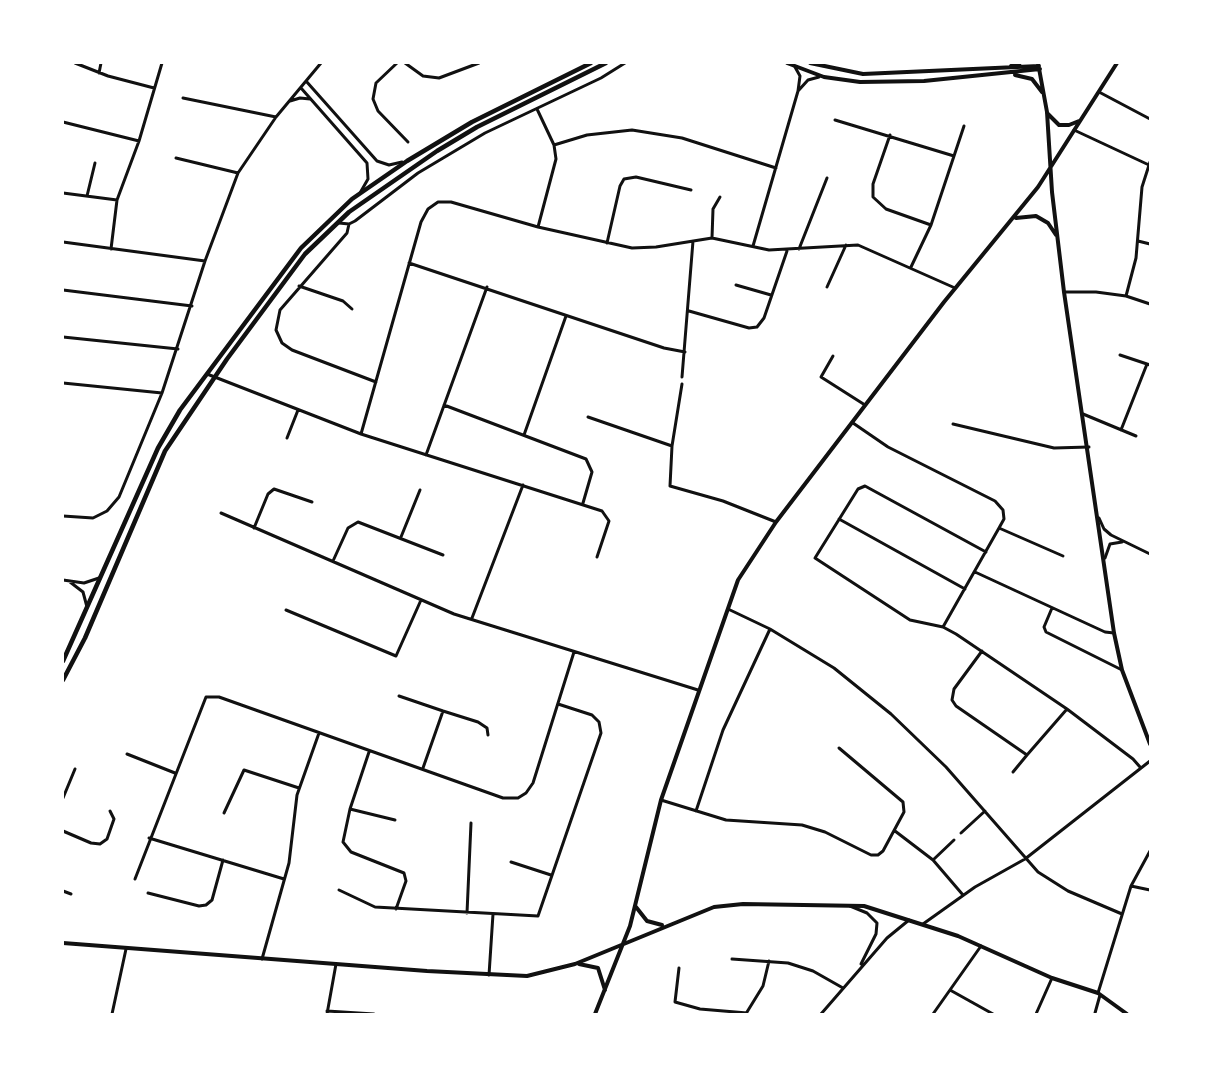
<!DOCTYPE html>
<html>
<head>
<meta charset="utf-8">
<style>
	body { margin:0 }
	#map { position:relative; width:1213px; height:1077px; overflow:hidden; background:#fff; font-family:"PT Sans",sans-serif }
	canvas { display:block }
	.frame { position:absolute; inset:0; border:64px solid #fff; pointer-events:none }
</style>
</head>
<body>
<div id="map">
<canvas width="1213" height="1077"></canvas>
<div class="frame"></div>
</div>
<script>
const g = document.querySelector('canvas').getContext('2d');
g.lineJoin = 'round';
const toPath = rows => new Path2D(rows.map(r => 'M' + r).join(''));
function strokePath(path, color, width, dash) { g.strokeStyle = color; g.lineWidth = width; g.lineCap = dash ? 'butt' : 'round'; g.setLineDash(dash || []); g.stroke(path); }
strokePath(toPath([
	[75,63,108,76,154,88],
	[397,63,376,83,373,99,378,111,408,142],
	[405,63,423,76,439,78,479,63],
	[99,73,101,63],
	[306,81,377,161,389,165,402,162],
	[301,88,367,163,368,179,360,193],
	[798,91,808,80,819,77],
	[1099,92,1150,119],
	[183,98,276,117],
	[290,101,300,98,310,99],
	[537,109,554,145,556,159,538,227],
	[835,120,954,156],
	[63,122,139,141],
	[1074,130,1149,165],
	[890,135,873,184,873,197,886,209,931,225],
	[554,145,587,135,632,130,682,138,776,168],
	[176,158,238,173],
	[63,193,117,200],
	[87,196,95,163],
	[339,223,349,224,355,221,418,173,485,133,601,78,625,63],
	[349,224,347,233,280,310,276,330,282,343,292,350,376,382],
	[712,238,713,209,720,197],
	[1138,241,1150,244],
	[63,242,205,261],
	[607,243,620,186,624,179,636,177,691,190],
	[753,246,798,91,800,76,795,67],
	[111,249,117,200,139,141,162,63],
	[799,249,827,178],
	[409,263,664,348,685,352],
	[911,267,931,225,964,126],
	[736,285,771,295],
	[299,286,343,301,352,309],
	[827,287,846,245],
	[63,290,192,306],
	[1064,292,1096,292,1126,296,1150,304],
	[1126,296,1136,258,1142,187,1150,162],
	[689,311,749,328,757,327,764,318,787,251],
	[63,337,178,349],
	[1120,355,1150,365],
	[833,356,821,377,865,405],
	[207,374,361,434,602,511,609,521,597,557],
	[682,377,693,241],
	[63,383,162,393],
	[682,384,672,446,670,486,723,501,776,522],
	[444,405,586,459,592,472,583,503],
	[1083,414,1136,436],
	[588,417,672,446],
	[853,423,888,447,995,501,1003,510,1004,519,999,528,943,627],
	[953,424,1054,448,1089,447],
	[1121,430,1147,364],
	[361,434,421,222,428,209,438,202,451,202,538,227,632,248,656,247,712,238,769,250,858,245,955,288],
	[524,435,566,316],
	[287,438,298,410],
	[426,455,487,287],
	[221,513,454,614,698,690],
	[63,516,93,518,107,511,119,497,162,393,205,261,238,173,276,117,321,63],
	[839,519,965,589],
	[254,528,268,494,274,489,312,502],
	[999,528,1063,556],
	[401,537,420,490],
	[986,552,865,486,858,489,815,558,910,620,943,627,956,634,1067,709,1133,759,1140,767],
	[333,561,348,528,358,522,443,555],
	[975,572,1105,632,1114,633],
	[63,580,84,583,99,578],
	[70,582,83,592,87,607],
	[1052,608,1044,627,1046,632,1122,670],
	[728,609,770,629,834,668,891,714,946,767,1038,872,1068,891,1122,914],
	[286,610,396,656,421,600],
	[472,618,523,485],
	[982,651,954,689,952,700,956,706,1027,755,1067,709],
	[399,696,443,711,423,768],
	[443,711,478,722,487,728,488,735],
	[369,752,350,809,343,842,351,852,404,873,406,881,396,909],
	[127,754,175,773],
	[1013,772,1027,755],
	[63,798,75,769],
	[661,800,726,820,802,825,825,832,871,855,878,855,883,851,904,812,903,802,839,748],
	[350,809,395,820],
	[696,811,723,730,770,629],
	[224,813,244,770,299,788],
	[63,831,91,843,100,844,107,839,114,819,110,811],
	[895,831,933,860,963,895],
	[961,833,985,811],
	[149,838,284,879],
	[933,860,954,840],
	[511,862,551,875],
	[135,879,206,697,219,697,503,798,518,798,526,793,533,783,574,652],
	[1131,886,1150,890],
	[339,890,375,907,538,916,601,733,599,722,592,715,558,704],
	[63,891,71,894],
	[148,893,199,906,206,905,212,900,223,860],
	[467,913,471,823],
	[923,924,975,887,1025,859,1150,761],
	[262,959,289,863,297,795,319,733],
	[732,959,788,963,813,971,843,988],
	[679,968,675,1002,700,1009,747,1013],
	[489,975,493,914],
	[950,990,993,1014],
	[1098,993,1131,886,1150,851],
	[327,1011,374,1014],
	[747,1012,763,986,769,961],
	[1095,1013,1100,995],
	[112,1014,126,949],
	[327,1014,336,964],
	[933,1014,981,946],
	[1036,1014,1052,978]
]), '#111', 3);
strokePath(toPath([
	[1099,518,1104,529,1111,535,1150,554],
	[1105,558,1110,544,1122,542],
	[850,906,867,913,877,923,876,934,861,964],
	[821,1014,887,938,909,920]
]), '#111', 3);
strokePath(toPath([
	[787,63,824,77,860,82,924,81,1040,69],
	[810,63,863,74,1039,66],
	[1038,63,1047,112,1052,192,1064,292,1114,633,1122,670,1150,744],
	[1011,66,1020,63],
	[1015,75,1032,79,1042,92],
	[1047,113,1059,125,1069,125,1079,121],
	[1016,218,1036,216,1048,223,1056,235],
	[636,907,647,921,662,925],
	[63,943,427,971,527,976,575,964,714,907,743,904,864,906,958,936,1052,978,1098,993,1127,1014],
	[579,964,598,968,605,990],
	[595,1014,630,926,661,800,738,580,776,522,944,302,1038,187,1117,63]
]), '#111', 4);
strokePath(toPath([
	[63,661,158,448,180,410,301,248,352,199,407,161,472,122,591,63],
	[63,680,85,638,165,451,227,359,305,254,349,212,437,151,477,127,606,63]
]), '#111', 4.5);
</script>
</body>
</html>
